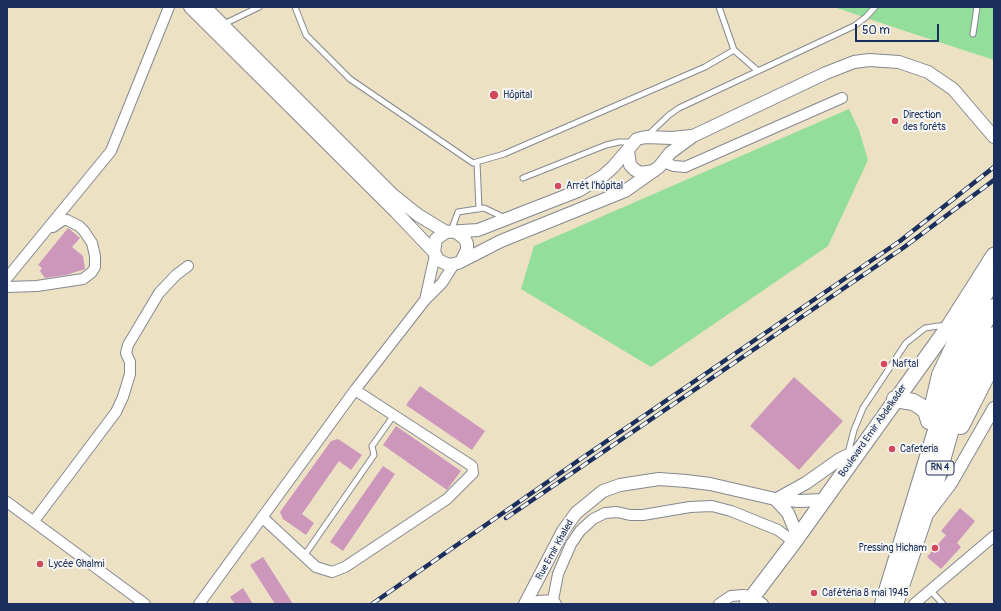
<!DOCTYPE html>
<html>
<head>
<meta charset="utf-8">
<style>
	body { margin:0 }
	#map { position:relative; width:1001px; height:611px; overflow:hidden; background:#ece1c3; font-family:Pangolin,sans-serif }
	canvas { display:block }
	.frame { position:absolute; inset:0; border:8px solid #1b2f5e; pointer-events:none }
	.scale { position:absolute; left:855px; top:24px; width:84px; height:18px; box-sizing:border-box; border:2px solid #1b2f5e; border-top:0; padding-left:5px; font-size:12px; line-height:14px; white-space:nowrap; color:#1b2f5e; -webkit-text-stroke:3px #f6f6f2; paint-order:stroke }
</style>
</head>
<body>
<div id="map">
<canvas width="1001" height="611"></canvas>
<div class="frame"></div>
<div class="scale">50 m</div>
</div>
<script>
const g = document.querySelector('canvas').getContext('2d');
g.lineJoin = 'round';
function fill(path, color) { g.fillStyle = color; g.fill(path, 'evenodd'); }
const toPath = rows => new Path2D(rows.map(r => 'M' + r).join(''));
function strokePath(path, color, width, dash) { g.strokeStyle = color; g.lineWidth = width; g.lineCap = dash ? 'butt' : 'round'; g.setLineDash(dash || []); g.stroke(path); }
function label(font, color, halo, rows, align = 'center') {
  g.font = font + ' Pangolin,sans-serif'; g.lineWidth = 4; g.setLineDash([]); g.textBaseline = 'middle'; g.strokeStyle = halo; g.fillStyle = color; for (const [text, x, y, turn = 0] of rows) {
    g.save(); g.translate(x, y); g.rotate((+turn || 0) * Math.PI / 180); g.textAlign = isNaN(turn) ? turn : align; if (halo) g.strokeText(text, 0, 0); g.fillText(text, 0, 0); g.restore();
  }
}
fill(toPath([
	[834,7,994,7,994,60,899,29],
	[849,109,859,130,868,160,828,246,651,367,521,289,534,246]
]), '#93de9a');
fill(toPath([
	[68,228,80,238,72,247,83,256,85,269,66,275,45,278,40,271,42,268,38,265],
	[794,377,843,421,799,470,750,426],
	[420,386,485,431,472,450,406,405],
	[396,426,461,471,447,490,383,445],
	[338,439,362,455,351,470,339,461,302,514,314,523,306,535,283,519,280,512,331,441],
	[383,466,395,474,343,551,330,542],
	[960,508,975,521,957,543,961,547,941,569,927,557,946,535,941,531],
	[263,557,293,604,275,604,250,565],
	[243,588,253,604,235,604,230,597]
]), '#cd97bc');
const service = toPath([
	[295,7,306,35,350,79,473,163,504,154,705,67,734,50,719,7],
	[224,24,259,7],
	[973,34,977,7],
	[734,50,758,71],
	[647,136,669,115,679,108,854,26,866,17,875,7],
	[477,162,479,209],
	[523,178,606,145,619,142,632,142],
	[451,231,458,212,484,208,505,218],
	[848,453,854,430,863,408,906,343,925,328,946,325],
	[304,556,374,455,372,446,394,415],
	[930,590,943,604]
]);
const minor = toPath([
	[663,162,674,166,685,167,842,98],
	[7,278,111,151,169,7],
	[7,287,37,286,83,279,92,272,95,267,95,256,92,243,84,231,79,226,67,220,63,220,53,227],
	[425,300,435,255],
	[7,502,145,604],
	[262,517,316,567,332,572,345,567,447,499,473,473,472,466,355,390],
	[34,521,116,412,123,397,130,374,130,362,126,353,128,345,159,293,176,275,188,266],
	[553,600,558,574,571,544,580,531,593,519,605,513,617,512,630,515,643,515,690,507,712,506,731,511,778,530,794,542],
	[199,604,355,390,425,300,442,283,454,264],
	[533,604,538,601,553,600,556,604],
	[719,604,731,596,744,595,753,597,763,604],
	[914,604,994,536]
]);
const tertiary = toPath([
	[190,7,396,212,434,252,438,260,449,265,458,263,501,241,625,191,659,167,670,153,693,136,826,73,854,62,869,60,899,62,928,72,953,89,994,137],
	[205,7,393,195,418,215,446,232],
	[628,151,630,165,635,170,641,173,654,171],
	[456,232,465,239,467,244,467,250,462,260],
	[434,252,436,239,446,232,478,230,578,191,603,176,613,167,637,139,646,137,672,138,691,136],
	[775,499,788,513,795,530,796,539],
	[777,499,806,483,840,459,861,449],
	[929,512,951,483,994,408],
	[525,604,563,531,576,513,603,491,620,485,659,479,686,481,710,484,775,499,799,501,824,500]
]);
const primary = toPath([
	[747,604,794,542,949,326,994,255]
]);
const trunk = toPath([
	[895,399,913,402,920,406,926,411,929,421],
	[930,418,940,375,958,337,994,279],
	[961,426,994,361],
	[883,604,945,401,958,368,971,344,994,307],
	[895,604,937,478,956,411,965,387,994,335]
]);
strokePath(service, '#848890', 7);
strokePath(minor, '#848890', 12);
strokePath(tertiary, '#848890', 14);
strokePath(primary, '#848890', 17);
strokePath(trunk, '#848890', 18);
strokePath(service, '#fff', 5);
strokePath(minor, '#fff', 10);
strokePath(tertiary, '#fff', 12);
strokePath(primary, '#fff', 15);
strokePath(trunk, '#fff', 16);
const rail = toPath([
	[506,518,903,248,994,180],
	[372,604,582,458,900,241,994,167]
]);
strokePath(rail, '#1b2f5e', 4.5);
strokePath(rail, '#f6f6f2', 3, [9]);
for (const [x, y, r, color] of [
	[494,95,5,"#d1495b"],
	[895,121,4,"#d1495b"],
	[558,186,4,"#d1495b"],
	[884,364,4,"#d1495b"],
	[892,449,4,"#d1495b"],
	[935,548,4,"#d1495b"],
	[40,564,4,"#d1495b"],
	[814,593,4,"#d1495b"]
]) { const dot = new Path2D(); dot.arc(x, y, r, 0, 2 * Math.PI); g.fillStyle = color; g.fill(dot); strokePath(dot, '#f6f6f2', 1.5); }
for (const [x, y, w] of [
	[940,468,28]
]) { const box = new Path2D(); box.roundRect(x - w / 2, y - 7, w, 14, 3); g.fillStyle = '#f6f6f2'; g.fill(box); strokePath(box, '#1b2f5e', 1); }
label('bold 9px', '#1b2f5e', null, [
	["RN 4",940,468]
]);
label('10px', '#1b2f5e', '#f6f6f2', [
	["Hôpital",503,95],
	["Direction",903,115],
	["des forêts",903,127],
	["Arrét l'hôpital",566,186],
	["Naftal",892,364],
	["Cafeteria",900,449],
	["Pressing Hicham",927,548,"right"],
	["Lycée Ghalmi",48,564],
	["Cafétéria 8 mai 1945",822,593]
], 'left');
label('10px', '#1b2f5e', '#f6f6f2', [
	["Boulevard Emir Abdelkader",873,431,-55],
	["Rue Emir Khaled",555,550,-61]
]);
</script>
</body>
</html>
